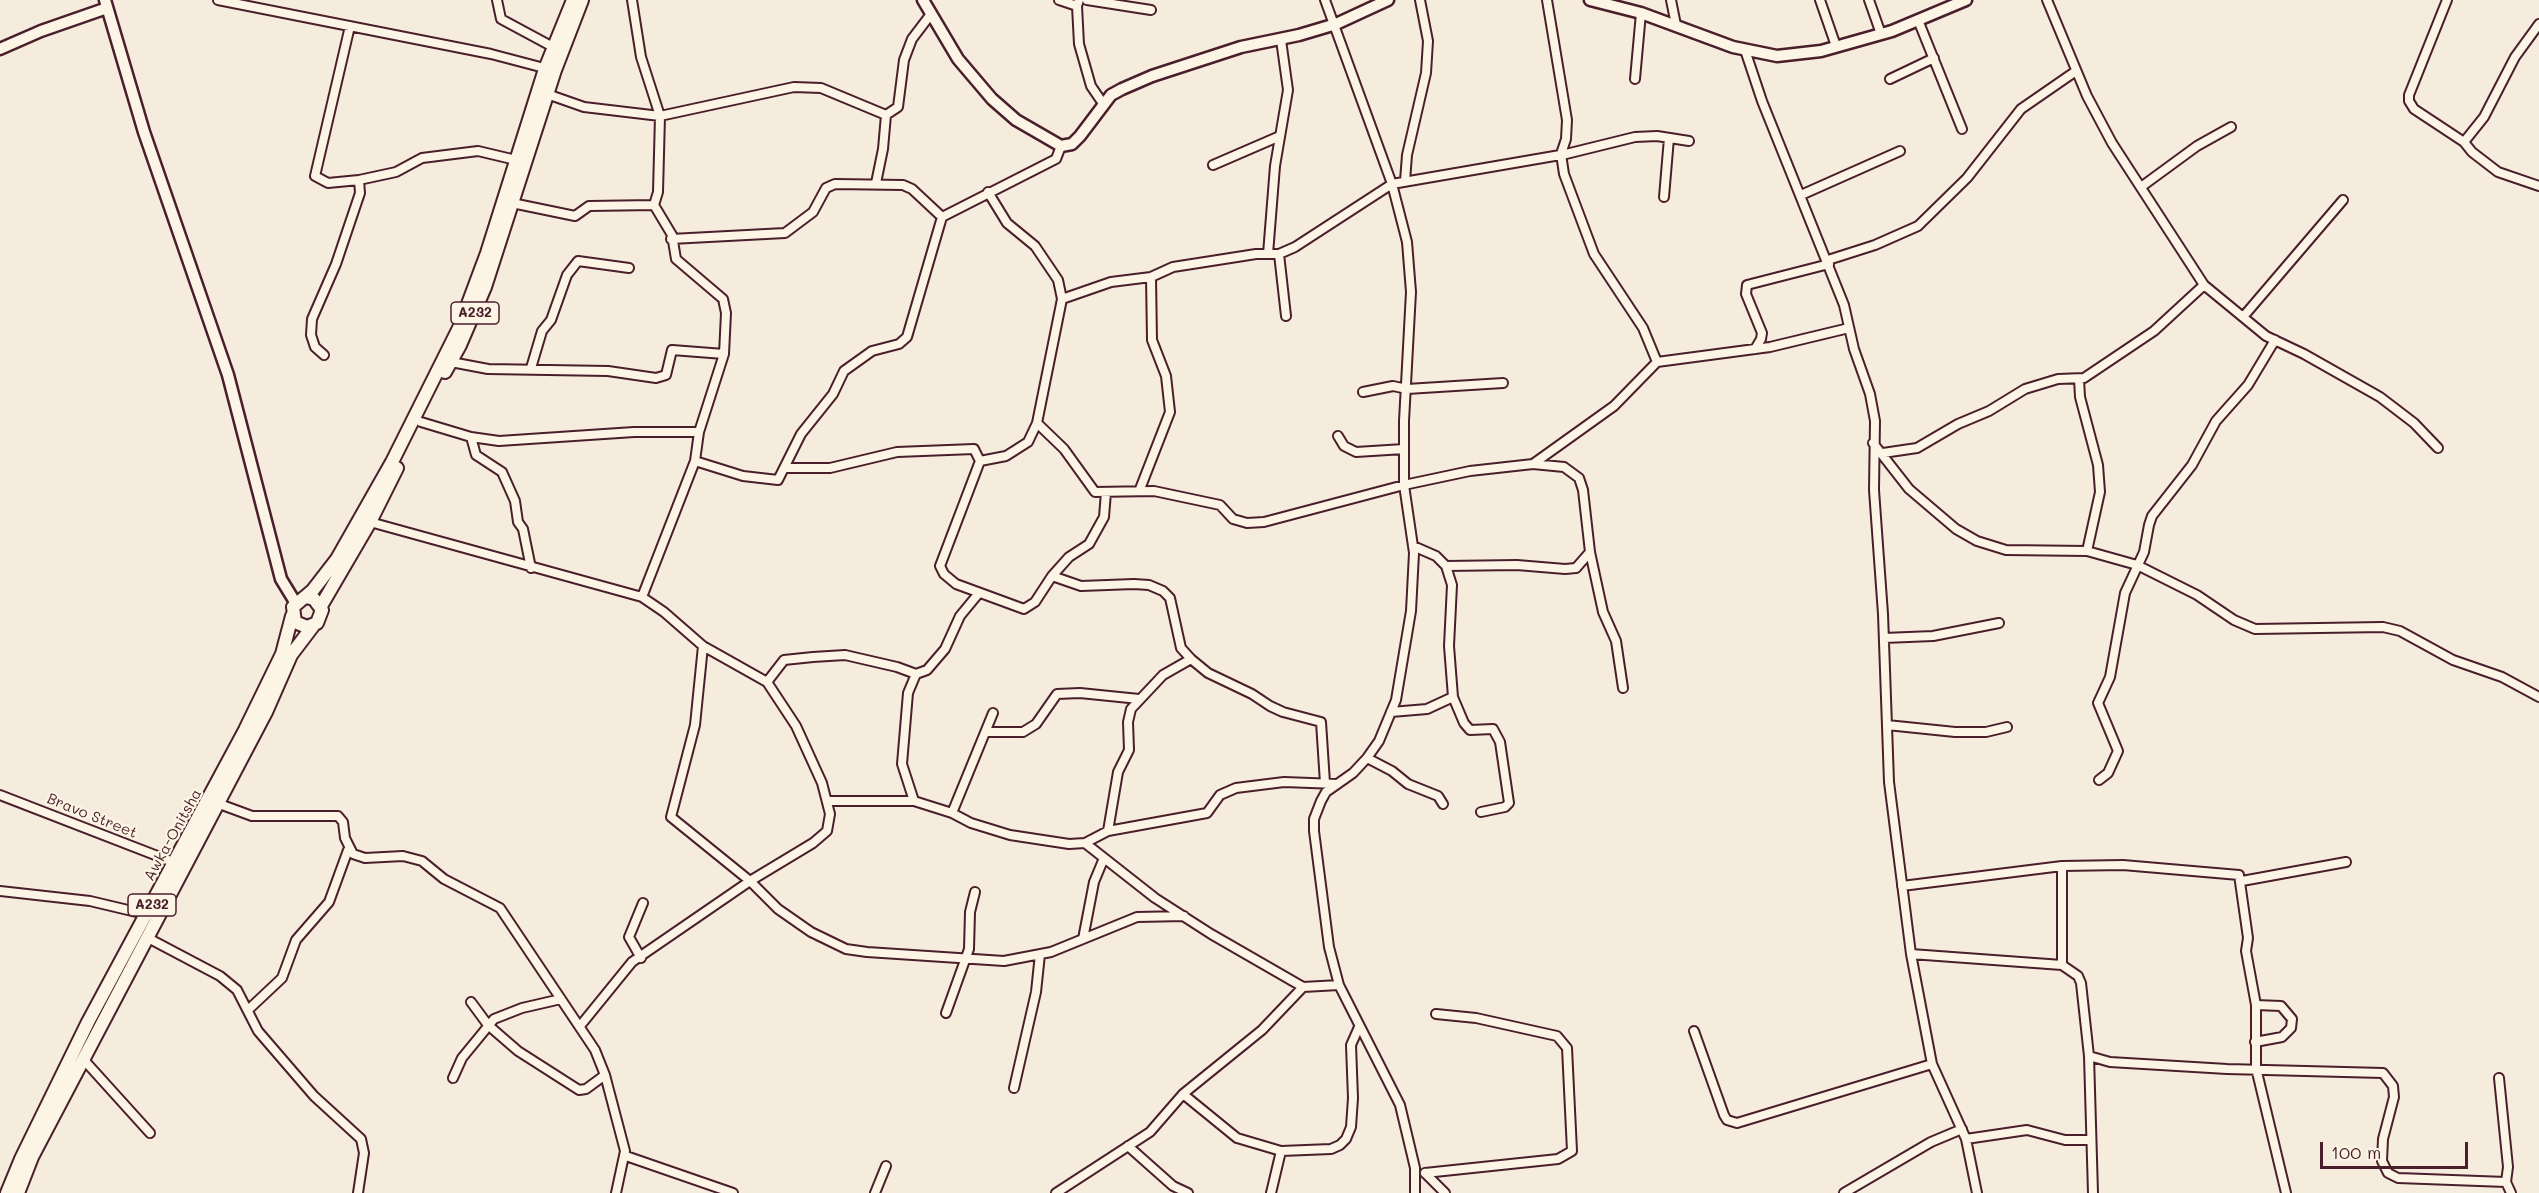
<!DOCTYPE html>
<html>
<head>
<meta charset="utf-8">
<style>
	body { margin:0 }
	#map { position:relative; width:2539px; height:1193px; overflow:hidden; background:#f5ecde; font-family:Mali,sans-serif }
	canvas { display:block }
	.scale { position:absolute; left:2320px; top:1142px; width:148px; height:27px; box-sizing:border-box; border:3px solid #4a1f2b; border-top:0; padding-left:8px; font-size:18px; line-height:21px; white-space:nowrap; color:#4a1f2b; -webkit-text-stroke:4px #fcf5e5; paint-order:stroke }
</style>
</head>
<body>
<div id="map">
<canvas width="2539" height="1193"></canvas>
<div class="scale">100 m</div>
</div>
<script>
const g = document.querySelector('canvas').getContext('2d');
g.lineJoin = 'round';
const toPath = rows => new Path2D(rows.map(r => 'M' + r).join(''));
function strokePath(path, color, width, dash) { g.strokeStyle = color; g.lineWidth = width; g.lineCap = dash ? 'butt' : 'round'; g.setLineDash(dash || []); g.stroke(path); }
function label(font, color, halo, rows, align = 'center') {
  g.font = font + ' Mali,sans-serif'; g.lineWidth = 4.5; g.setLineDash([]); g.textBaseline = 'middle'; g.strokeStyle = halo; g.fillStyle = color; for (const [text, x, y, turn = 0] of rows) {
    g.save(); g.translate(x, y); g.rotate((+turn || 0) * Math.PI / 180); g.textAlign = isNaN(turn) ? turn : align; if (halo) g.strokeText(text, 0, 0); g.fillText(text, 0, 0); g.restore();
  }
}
const street = toPath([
	[218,0,491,54,548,69],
	[497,0,501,19,553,47],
	[632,0,641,57,660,116,658,192,654,205,672,235,676,259,723,299,726,313,724,354,699,432,695,461,642,597],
	[1059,0,1077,6],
	[1079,0,1077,6,1079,44,1091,86,1104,105],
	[1087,0,1151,10],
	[1325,0,1392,184,1407,242,1411,292,1404,421,1404,485,1414,553,1411,611,1396,700,1379,741,1367,758,1353,773,1326,792,1321,801,1314,819,1314,831,1329,947,1339,985,1400,1105,1415,1168,1415,1193],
	[1547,0,1567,120,1566,139,1561,154,1564,174,1594,254,1643,328,1657,362],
	[1671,0,1676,25],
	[1820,0,1836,46],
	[1869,0,1881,34],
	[2047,0,2087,96,2112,143,2204,285,2266,336,2304,354,2380,397,2414,423,2438,448],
	[2447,0,2409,95,2409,101,2414,109,2464,142,2472,152,2498,172,2539,186],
	[1918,20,1962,129],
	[1745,50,1762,101,1844,305,1854,349,1870,394,1875,421,1874,490,1883,614,1889,782,1911,954,1932,1064,1966,1139,1977,1193],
	[1635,79,1641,13],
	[1890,79,1934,58],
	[547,94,584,107,660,116,794,87,821,88,886,115],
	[2464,142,2484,117,2515,57,2539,24],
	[1213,165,1280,136],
	[359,180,396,172,422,158,478,151,516,160],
	[1405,181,1407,155,1426,73,1428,41,1420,0],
	[876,183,883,149,886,115,898,107,904,60,912,39,931,14],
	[2141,187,2197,146,2231,127],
	[1801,195,1900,151],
	[1664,197,1669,138],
	[512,203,575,216,589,206,654,205],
	[671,239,785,233,813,212,826,188,835,184,903,185,912,189,942,217,1056,159,1061,146],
	[1268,254,1275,166,1288,90,1281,40],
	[1279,254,1286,316],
	[1828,260,1875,245,1918,226,1967,178,2021,109,2076,71],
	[1062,299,1111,282,1151,277,1173,267,1256,254,1279,254,1295,247,1392,184,1566,154,1635,137,1657,136,1689,141],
	[2243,317,2343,200],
	[1755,349,1761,339,1762,333,1746,294,1747,285,1829,264],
	[324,355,315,347,311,335,312,319,336,264,360,193,359,180,328,183,315,176,350,26],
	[451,362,488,369,608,371,656,378,666,375,672,350,724,354],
	[531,368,542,331,551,320,567,275,578,261,629,268],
	[2079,379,2080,397,2098,465,2100,492,2087,551],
	[1363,392,1393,386,1407,389,1503,383],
	[421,422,471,437,499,441,634,432,699,432],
	[1037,423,1064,449,1095,492,1154,491,1220,505,1233,519,1247,523,1264,522,1404,485,1470,471,1533,464,1564,467,1579,478,1583,490,1590,552,1603,612,1616,641,1623,688],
	[1338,436,1344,446,1356,452,1404,449],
	[471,437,476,455,502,472,515,501,518,522,523,529,531,568],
	[1873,443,1909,489,1956,529,1977,541,2006,550,2087,551,2137,565,2197,595,2234,620,2255,629,2383,627,2400,631,2453,660,2502,677,2539,697],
	[1883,453,1917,448,1958,424,1989,411,2025,389,2058,379,2084,378,2154,331,2204,285],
	[695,461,743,476,778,480,801,434,833,394,844,371,872,351,899,344,907,337,942,217],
	[980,461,1006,456,1028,442,1037,423,1062,299,1058,280,1035,246,1007,223,988,192],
	[1533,464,1614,406,1657,362,1770,347,1849,328],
	[786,468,830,468,897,452,974,449,980,461,940,566,944,574,956,584,1024,609,1035,602,1052,576,1069,557,1089,544,1104,517,1106,492],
	[1140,489,1170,412,1166,376,1152,340,1151,277],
	[370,522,642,597,664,612,703,646,767,682,796,726,822,783,830,814,827,831,813,843,750,881,632,962,580,1026],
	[1413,546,1436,556,1446,566,1452,585,1449,646,1453,697,1464,723,1470,730,1493,729,1500,742,1509,803,1505,807,1481,812],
	[1446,566,1517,565,1565,569,1576,568,1590,552],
	[1052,576,1081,586,1134,584,1149,585,1163,591,1170,598,1181,648,1191,659,1208,673,1252,694,1270,706,1283,712,1321,722,1325,783],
	[1884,638,1933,636,1999,623],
	[703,646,695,725,671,817,750,881,778,909,811,932,846,949,867,952,1004,961,1051,952,1137,917,1184,916],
	[767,682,784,660,813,657,845,655,897,667,916,674],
	[1391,712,1427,709,1453,697],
	[1887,725,1955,732,1986,732,2007,727],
	[987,732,1023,732,1036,724,1057,694,1080,693,1139,699],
	[1367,758,1392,771,1408,784,1438,796,1443,804],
	[2099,780,2108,773,2118,751,2098,703,2110,677,2125,593,2144,552,2149,525,2152,516,2192,465,2216,421,2248,385,2275,340],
	[0,795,173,862],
	[828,801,914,801,952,813,971,823,1010,835,1069,844,1085,843,1108,831,1207,813,1220,795,1236,788,1284,782,1337,784],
	[914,801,902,764,908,693,916,674,927,670,945,649,960,616,979,593],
	[214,802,252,816,338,816,343,822,345,838,353,854,365,858,403,856,422,861,444,879,500,908,595,1050,605,1075,625,1151,616,1193],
	[952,813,993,713],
	[1108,831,1118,772,1129,750,1128,722,1131,709,1163,675,1191,659],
	[1085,843,1155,898,1211,934,1303,987,1339,985],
	[2242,881,2346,862],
	[1902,886,2062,866,2123,865,2239,875,2248,938,2246,951,2256,1005,2256,1068,2286,1193],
	[0,891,90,901,149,915],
	[148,938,220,976,237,990,258,1031,314,1096,361,1139,364,1153,358,1193],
	[1083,939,1094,882,1104,858],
	[1911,954,2062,965,2078,976,2081,983,2089,1056,2093,1193],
	[641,958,629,937,643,903],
	[2062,965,2062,866],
	[471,1002,488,1025,518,1051,579,1090,586,1089,605,1075],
	[248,1010,282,978,296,940,329,902,348,850],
	[946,1013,969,949,970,912,975,892],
	[1694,1031,1724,1115,1727,1120,1737,1123,1932,1064],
	[2255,1042,2282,1037,2291,1028,2292,1019,2281,1006,2256,1005],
	[2089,1056,2110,1062,2227,1069,2383,1073,2393,1086,2394,1097,2383,1139,2382,1161,2388,1173,2398,1178,2506,1182],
	[84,1060,150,1133],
	[453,1078,462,1058,494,1019,522,1008,561,999],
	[2499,1078,2508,1167,2506,1182,2511,1193],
	[1014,1088,1036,992,1040,954],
	[1183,1094,1237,1138,1281,1151,1271,1193],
	[1966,1139,2027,1130,2065,1140,2091,1140],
	[1128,1146,1173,1186,1188,1193],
	[1281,1151,1331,1149,1340,1145,1346,1139,1351,1127,1353,1098,1351,1045,1359,1027],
	[626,1156,733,1193],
	[1425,1173,1558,1159,1572,1151,1567,1048,1557,1036,1476,1018,1436,1014],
	[1425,1173,1445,1193],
	[875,1193,886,1166],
	[1056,1193,1150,1132,1183,1094,1262,1030,1303,987],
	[1844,1193,1931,1142,1962,1129]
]);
const secondary = toPath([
	[105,0,144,132,228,375,281,579,295,602],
	[923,0,958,59,992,99,1016,120,1061,146,1072,144,1080,136,1111,95,1122,89,1152,76,1241,47,1299,35,1336,24,1388,0],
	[1590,0,1641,13,1733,47,1777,56,1821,51,1892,31,1966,0],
	[0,49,41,31,107,8]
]);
const primary = toPath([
	[445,372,460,345,485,287,555,70,582,0],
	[306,597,314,599,322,610,317,623,307,627,295,622,293,607,313,590,337,559,392,462,459,328,487,253,545,69,573,0],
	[321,606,370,522,397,468],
	[7,1193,21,1159,88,1022,245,730,282,654,292,616],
	[18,1193,32,1157,266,712,291,655,313,626]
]);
strokePath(street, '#4a1f2b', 12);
strokePath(secondary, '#4a1f2b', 15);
strokePath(primary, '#4a1f2b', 16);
strokePath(street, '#fcf5e5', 8);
strokePath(secondary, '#fcf5e5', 10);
strokePath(primary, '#fcf5e5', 12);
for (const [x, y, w] of [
	[475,313,48],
	[152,905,48]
]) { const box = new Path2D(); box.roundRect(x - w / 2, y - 11, w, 22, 4.5); g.fillStyle = '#fcf5e5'; g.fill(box); strokePath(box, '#4a1f2b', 1.5); }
label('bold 14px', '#4a1f2b', null, [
	["A232",475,313],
	["A232",152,905]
]);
label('15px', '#4a1f2b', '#fcf5e5', [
	["Bravo Street",92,816,22],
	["Awka-Onitsha",173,835,-61]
]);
</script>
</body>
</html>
